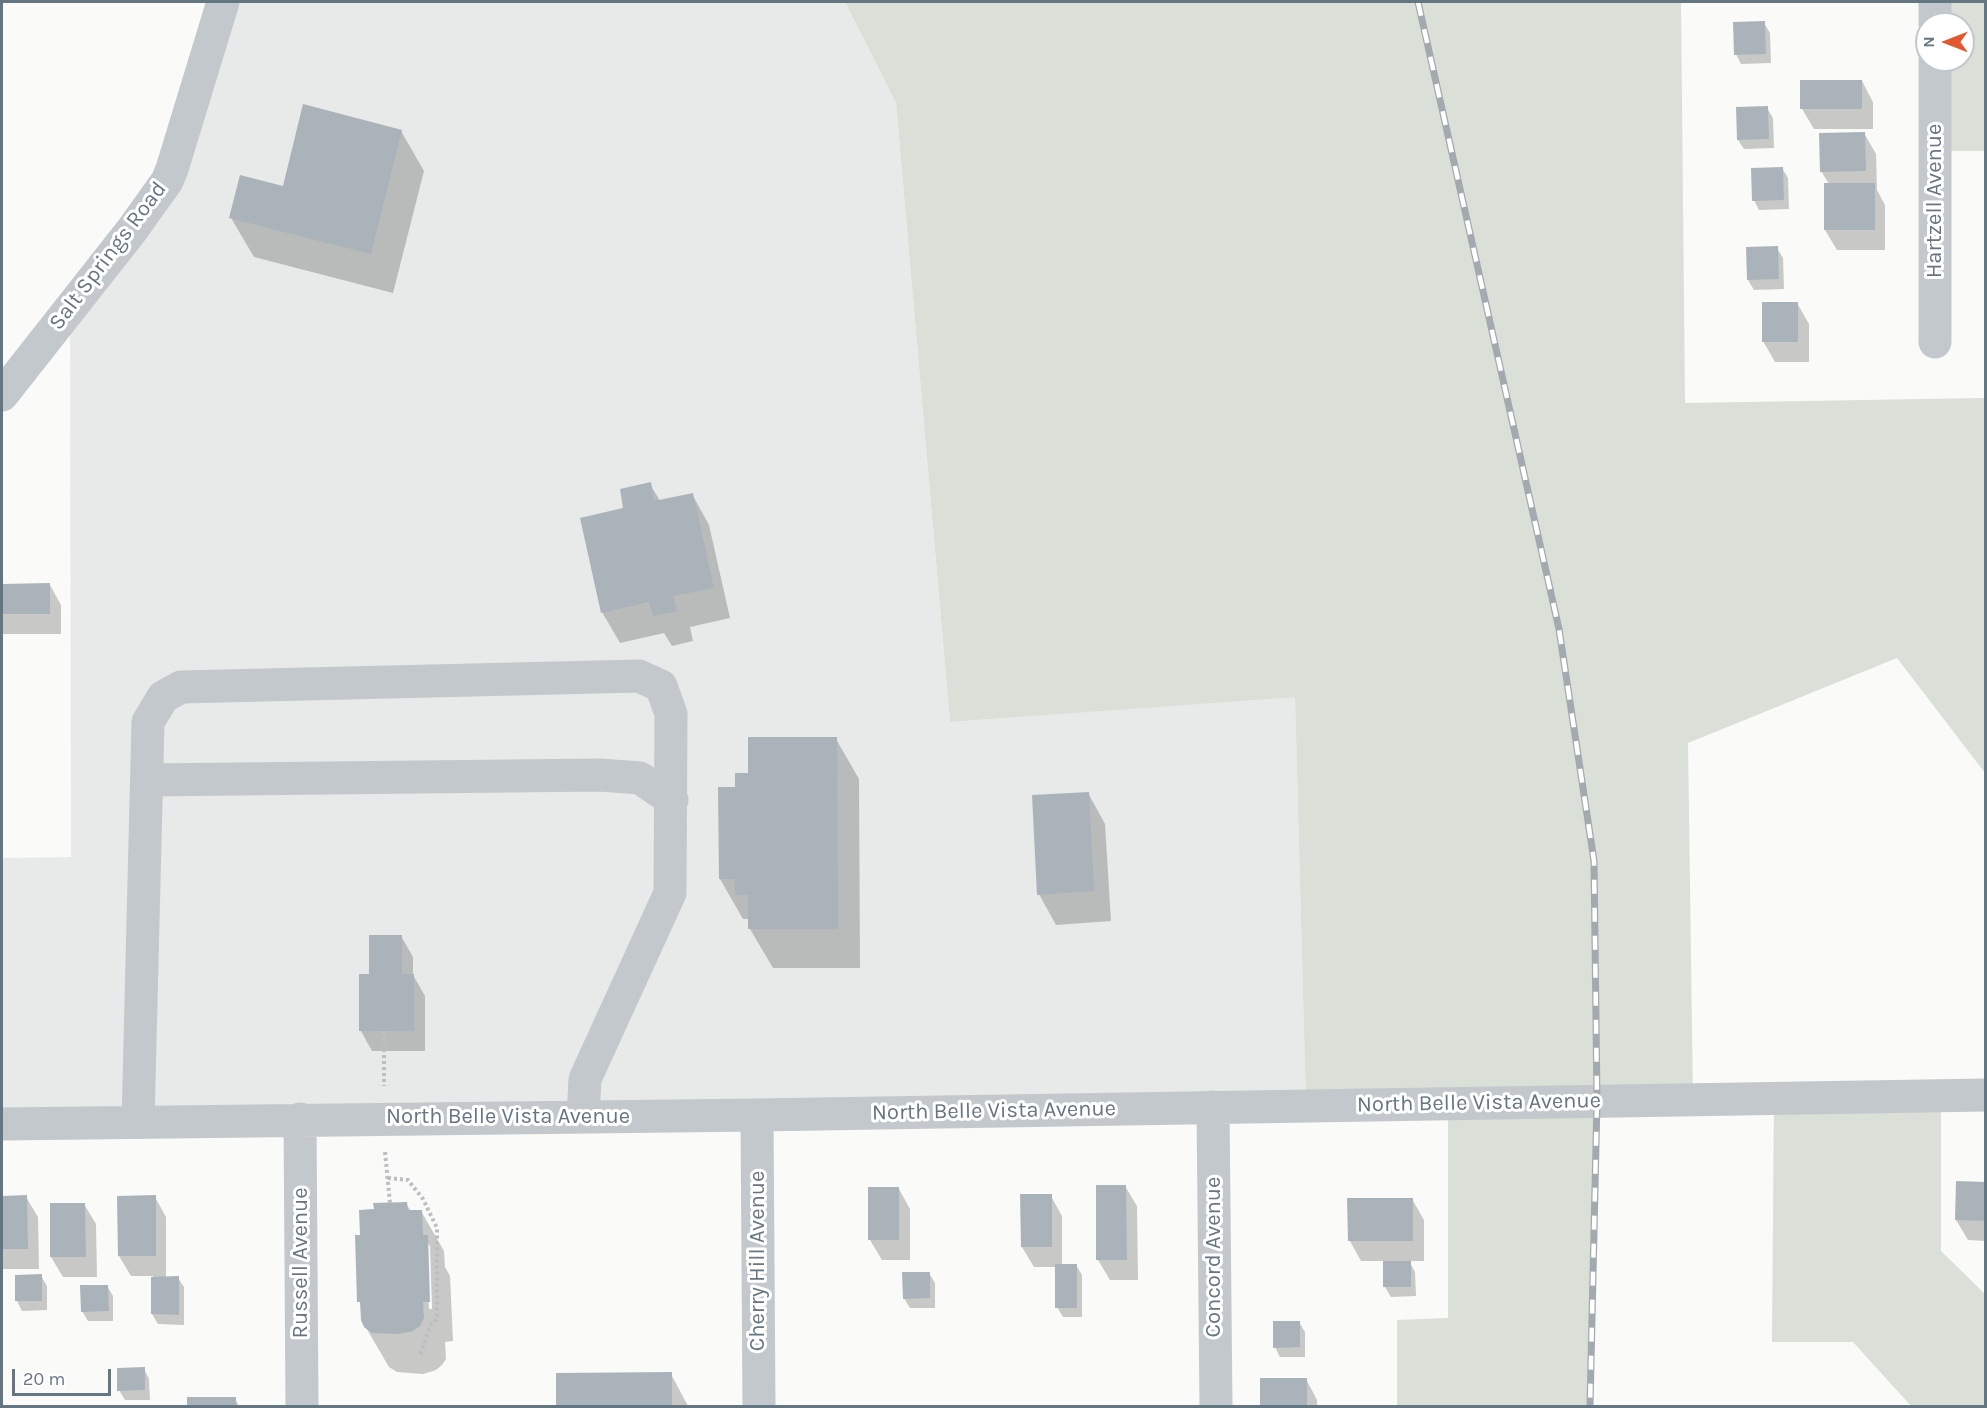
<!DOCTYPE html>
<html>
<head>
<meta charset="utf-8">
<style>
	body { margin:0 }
	#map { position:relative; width:1987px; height:1408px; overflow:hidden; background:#fafaf8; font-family:Karla,sans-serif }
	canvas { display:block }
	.frame { position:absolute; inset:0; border:3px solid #657683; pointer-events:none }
	.north { position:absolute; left:1915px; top:12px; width:60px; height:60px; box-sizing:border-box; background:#fff; border:2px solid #c1c8cd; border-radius:50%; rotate:270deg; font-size:16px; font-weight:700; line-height:24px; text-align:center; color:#657683 }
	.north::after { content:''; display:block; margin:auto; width:21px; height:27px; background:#e4572e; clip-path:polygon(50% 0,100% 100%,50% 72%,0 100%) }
	.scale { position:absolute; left:12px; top:1369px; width:99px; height:27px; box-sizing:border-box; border:3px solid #657683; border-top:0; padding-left:8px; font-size:18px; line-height:21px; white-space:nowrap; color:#657683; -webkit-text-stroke:4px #fff; paint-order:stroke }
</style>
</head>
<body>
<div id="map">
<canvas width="1987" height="1408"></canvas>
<div class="frame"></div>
<div class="north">N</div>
<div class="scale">20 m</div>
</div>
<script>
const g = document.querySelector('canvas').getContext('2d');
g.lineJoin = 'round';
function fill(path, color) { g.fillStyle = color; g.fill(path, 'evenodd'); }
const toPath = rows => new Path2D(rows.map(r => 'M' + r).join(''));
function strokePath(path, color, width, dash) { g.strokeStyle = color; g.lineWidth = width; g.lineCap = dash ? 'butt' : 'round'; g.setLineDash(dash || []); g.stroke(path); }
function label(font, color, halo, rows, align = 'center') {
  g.font = font + ' Karla,sans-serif'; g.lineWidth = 6; g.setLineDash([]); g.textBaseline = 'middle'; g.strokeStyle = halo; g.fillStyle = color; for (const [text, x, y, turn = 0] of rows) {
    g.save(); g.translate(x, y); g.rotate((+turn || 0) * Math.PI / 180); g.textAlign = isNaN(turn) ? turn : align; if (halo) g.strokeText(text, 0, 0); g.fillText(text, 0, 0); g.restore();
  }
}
fill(toPath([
	[223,2,845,2,896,103,950,722,1295,696,1306,1105,2,1124,2,858,71,857,70,309,132,230]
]), '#e8e9e9');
fill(toPath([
	[845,2,1681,2,1685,403,1985,398,1985,773,1897,658,1688,743,1693,1099,1597,1102,1590,1406,1397,1406,1397,1320,1448,1318,1448,1103,1306,1105,1295,697,950,722,896,103],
	[1935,2,1985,2,1985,151,1935,151,1935,60,1963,60,1963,24,1935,24],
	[1941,1096,1941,1251,1985,1294,1985,1406,1911,1406,1853,1342,1772,1342,1774,1098]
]), '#dadfd7');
fill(toPath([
	[1764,23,1770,33,1771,63,1741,64,1736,54],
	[1862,81,1873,102,1873,129,1814,129,1802,109],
	[1767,108,1773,118,1774,148,1744,149,1738,140],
	[401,131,424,171,393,293,254,257,231,218,284,188],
	[1864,133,1876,154,1877,190,1885,205,1885,250,1837,250,1825,230,1825,184,1829,184,1821,171],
	[1782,168,1788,178,1789,209,1759,210,1754,200],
	[1777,248,1783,258,1784,289,1754,290,1748,280],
	[1797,303,1809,324,1809,362,1775,362,1763,341],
	[650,484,660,501,692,494,709,525,730,618,690,627,693,641,672,646,664,633,620,643,602,612,625,509],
	[2,585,50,585,61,605,61,634,2,634],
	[836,739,859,779,860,968,773,968,750,929,750,919,743,919,720,879,737,789,749,774],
	[1088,793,1105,824,1111,921,1056,925,1039,894],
	[401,936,413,957,413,975,425,996,425,1051,372,1051,361,1031,371,975],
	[1986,1183,1986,1241,1968,1240,1956,1220],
	[1125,1186,1137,1206,1138,1280,1110,1280,1098,1260],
	[899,1189,910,1209,910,1260,882,1260,870,1240],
	[1051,1196,1062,1216,1062,1265,1076,1265,1082,1275,1082,1317,1063,1317,1057,1307,1057,1267,1034,1267,1022,1247],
	[2,1197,26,1197,38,1217,39,1269,2,1269],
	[119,1197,155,1197,166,1217,166,1278,178,1278,184,1287,184,1325,158,1324,152,1314,153,1276,131,1276,119,1256],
	[1412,1199,1424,1220,1424,1261,1409,1261,1415,1272,1416,1296,1391,1297,1385,1287,1385,1261,1361,1261,1350,1241],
	[84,1204,96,1224,97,1277,63,1277,51,1257],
	[406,1204,411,1211,421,1211,444,1251,445,1267,450,1276,453,1341,445,1342,446,1359,442,1365,436,1370,423,1374,397,1372,389,1367,365,1326,362,1306,359,1301,361,1237,376,1211],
	[427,1242,430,1246,432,1309,429,1309],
	[929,1273,935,1283,935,1308,910,1308,904,1298],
	[41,1276,47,1286,47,1310,22,1311,17,1301],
	[107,1286,113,1296,113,1321,88,1321,82,1311],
	[1299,1322,1305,1332,1305,1357,1280,1357,1275,1347],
	[144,1369,149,1379,150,1400,125,1400,119,1390],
	[558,1374,671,1374,688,1406,558,1406],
	[1261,1379,1306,1379,1317,1400,1317,1406,1261,1406],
	[188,1399,235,1399,239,1406,188,1406]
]), '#0003');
fill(toPath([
	[1765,21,1766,54,1734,55,1733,22],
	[1800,80,1862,80,1862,109,1800,109],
	[303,104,402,130,371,254,229,218,240,175,283,186],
	[1768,106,1769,139,1737,140,1736,107],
	[1865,132,1866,171,1820,172,1819,133],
	[1783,167,1784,200,1752,201,1751,168],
	[1824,183,1875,183,1875,230,1824,230],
	[1778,246,1779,279,1747,280,1746,247],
	[1762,302,1798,302,1798,342,1762,342],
	[651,482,654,501,693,493,714,588,673,596,677,611,653,616,649,602,601,613,580,518,623,508,620,489],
	[50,583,50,614,2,614,2,584],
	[748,737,837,737,838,929,748,929,748,895,735,895,735,879,719,879,718,787,735,787,735,773,748,773],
	[1089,792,1094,891,1037,895,1032,795],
	[369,935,402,935,402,974,414,974,414,1031,359,1031,359,974,369,974],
	[1956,1181,1986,1182,1986,1221,1955,1220],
	[1096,1185,1126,1185,1127,1260,1096,1260],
	[868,1187,899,1187,899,1240,868,1240],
	[1020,1194,1052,1194,1052,1247,1021,1247],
	[27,1195,28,1249,2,1249,2,1196],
	[156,1195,156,1256,118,1256,117,1196],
	[1347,1198,1413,1198,1413,1241,1348,1241],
	[407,1202,408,1210,422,1210,423,1235,428,1235,430,1302,423,1302,424,1318,420,1326,413,1331,399,1334,372,1333,364,1327,361,1320,360,1302,357,1302,355,1235,360,1235,359,1210,374,1209,373,1203],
	[50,1203,85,1203,86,1257,50,1257],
	[1383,1261,1411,1261,1411,1287,1383,1287],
	[1055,1264,1077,1264,1077,1308,1055,1308],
	[902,1272,930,1272,930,1298,903,1299],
	[42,1274,42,1301,15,1301,15,1275],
	[179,1276,179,1315,151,1314,151,1277],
	[80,1285,108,1285,109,1311,81,1312],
	[1273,1321,1300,1321,1300,1347,1273,1348],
	[145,1367,145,1390,117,1391,117,1368],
	[672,1372,672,1406,556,1406,556,1373],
	[1260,1378,1307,1378,1307,1406,1260,1406],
	[187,1397,236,1397,236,1406,187,1406]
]), '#aab3b9');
strokePath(toPath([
	[384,1031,384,1086],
	[385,1152,390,1203],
	[388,1178,408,1180,423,1199,437,1228,437,1319,430,1326,420,1356]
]), '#bbbfc2', 4, [3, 3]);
strokePath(toPath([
	[1935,2,1935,24],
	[1935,60,1935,342],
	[2,395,132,230,167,181,172,169,223,2],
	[147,780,600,775,640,778,672,800],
	[1213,1107,1216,1406],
	[757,1115,759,1406],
	[300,1119,302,1406],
	[138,1122,148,722,163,697,181,687,639,676,661,686,671,714,670,893,585,1079,583,1117],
	[2,1124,757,1115,1986,1095]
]), '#c3c8cc', 33);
const rail = toPath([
	[1418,2,1559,629,1594,861,1597,1101,1590,1406]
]);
strokePath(rail, '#a2aab0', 7);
strokePath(rail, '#fff', 4.5, [14]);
label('22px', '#657683', '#fff', [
	["Hartzell Avenue",1935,201,-90],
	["Salt Springs Road",108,256,-53],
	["North Belle Vista Avenue",1479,1103,-1],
	["North Belle Vista Avenue",994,1111,-1],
	["North Belle Vista Avenue",508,1117],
	["Concord Avenue",1214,1257,-90],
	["Cherry Hill Avenue",758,1261,-90],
	["Russell Avenue",301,1263,-90]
]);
</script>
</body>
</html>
